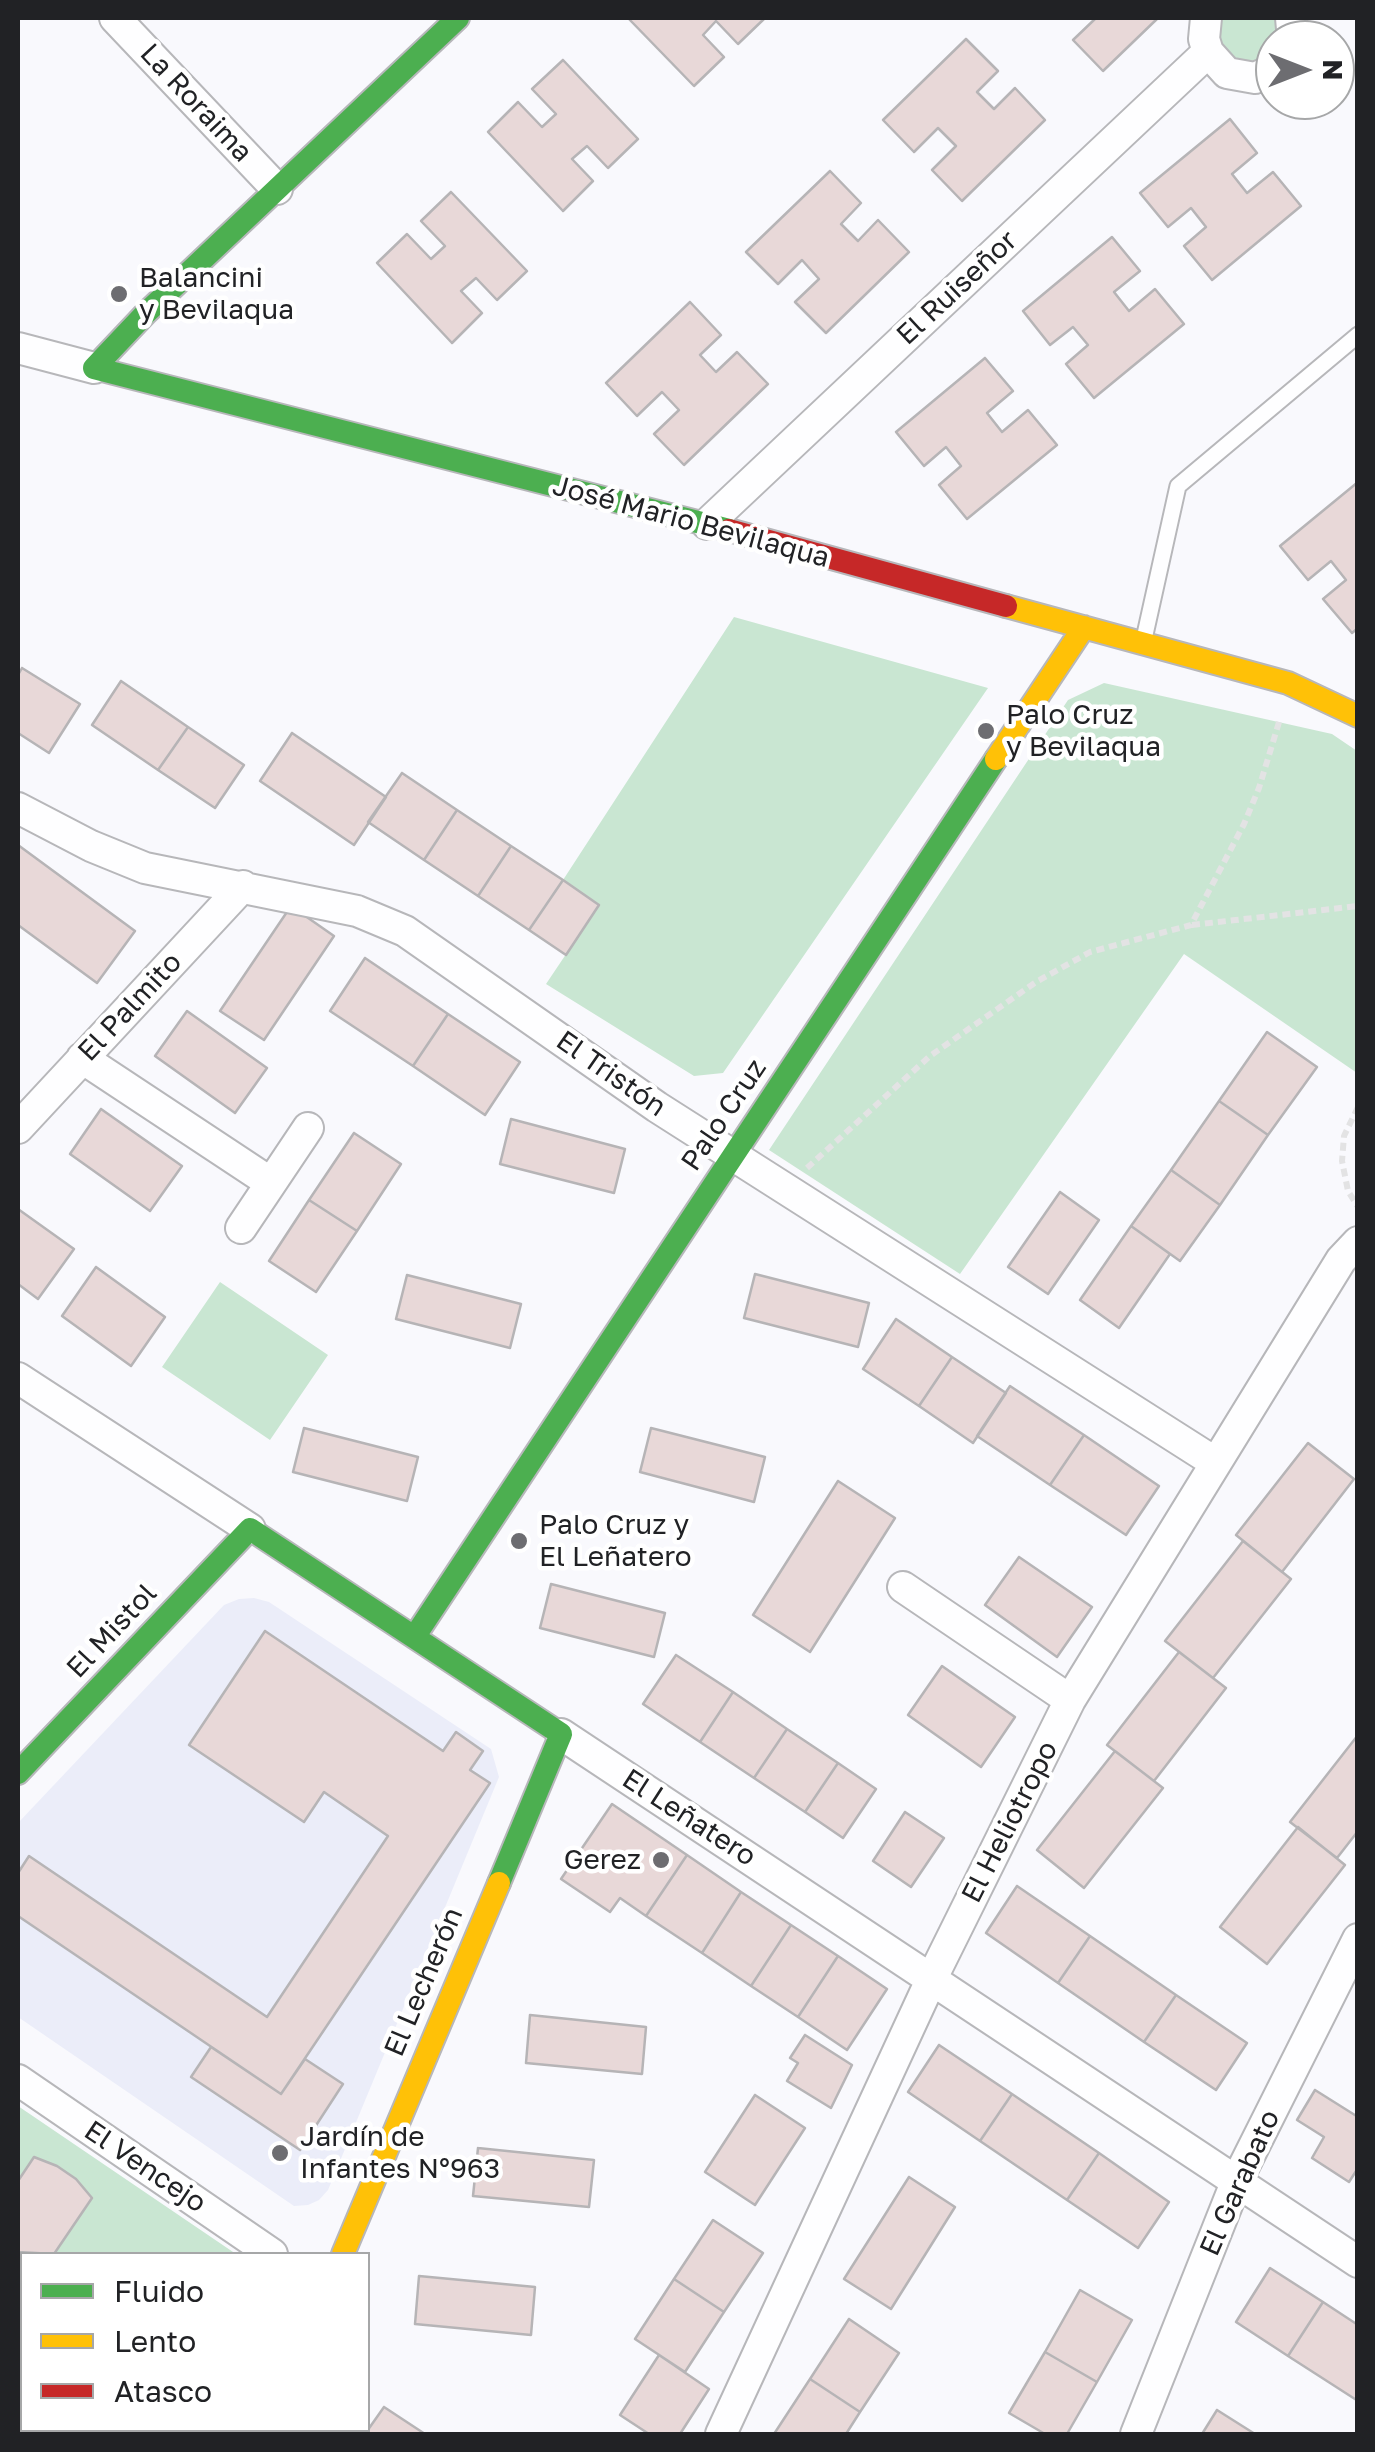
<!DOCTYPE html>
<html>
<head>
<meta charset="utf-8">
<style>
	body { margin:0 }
	#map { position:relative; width:1375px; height:2452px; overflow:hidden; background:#f9f9fd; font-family:"Golos Text",sans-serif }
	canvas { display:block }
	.frame { position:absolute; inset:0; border:20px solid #212225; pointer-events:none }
	.legend { position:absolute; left:20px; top:2252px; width:350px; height:180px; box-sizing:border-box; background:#fff; border:2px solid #a6a7a8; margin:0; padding:12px 18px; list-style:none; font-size:30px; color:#212225 }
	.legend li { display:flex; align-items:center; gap:20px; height:50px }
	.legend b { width:50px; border:2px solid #a6a7a8 }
	.north { position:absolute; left:1255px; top:20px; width:100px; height:100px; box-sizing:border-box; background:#fff; border:2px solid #a6a7a8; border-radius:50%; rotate:90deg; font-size:28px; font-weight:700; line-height:40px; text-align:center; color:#212225 }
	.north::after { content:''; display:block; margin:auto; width:35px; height:45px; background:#6d6d71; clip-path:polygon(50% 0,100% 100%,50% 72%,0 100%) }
</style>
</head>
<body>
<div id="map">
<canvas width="1375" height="2452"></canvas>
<div class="frame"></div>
<ul class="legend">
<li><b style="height:12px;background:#4caf50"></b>Fluido</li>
<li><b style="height:12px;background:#ffc107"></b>Lento</li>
<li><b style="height:12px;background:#c62828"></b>Atasco</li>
</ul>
<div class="north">N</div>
</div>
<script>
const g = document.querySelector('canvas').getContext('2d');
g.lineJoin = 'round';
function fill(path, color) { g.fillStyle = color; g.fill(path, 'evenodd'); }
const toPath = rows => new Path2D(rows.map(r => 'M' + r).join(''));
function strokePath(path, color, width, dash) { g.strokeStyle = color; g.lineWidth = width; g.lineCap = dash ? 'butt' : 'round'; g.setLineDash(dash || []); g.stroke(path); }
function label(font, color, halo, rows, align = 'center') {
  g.font = font + ' "Golos Text",sans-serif'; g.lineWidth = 9; g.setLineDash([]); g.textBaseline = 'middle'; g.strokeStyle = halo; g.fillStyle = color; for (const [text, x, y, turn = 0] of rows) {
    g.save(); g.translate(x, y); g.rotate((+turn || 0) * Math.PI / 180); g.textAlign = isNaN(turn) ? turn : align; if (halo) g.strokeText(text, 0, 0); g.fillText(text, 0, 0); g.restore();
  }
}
fill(toPath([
	[254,1598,269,1602,491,1749,499,1777,328,2190,319,2200,308,2205,294,2206,18,2017,18,1823,224,1605,239,1599]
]), '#ebedf9');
fill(toPath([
	[1216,18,1281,18,1284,40,1275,40,1275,58,1247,69,1218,52],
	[734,617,988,688,723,1073,694,1076,546,984,599,905,563,880],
	[1104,683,1332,734,1357,751,1357,1073,1184,954,960,1274,769,1150,1068,700],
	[220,1282,328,1355,270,1440,162,1367],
	[18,2106,236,2254,22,2254,22,2430,240,2430,238,2434,18,2434]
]), '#c9e6d2');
const building = toPath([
	[628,18,765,18,738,44,716,21,703,35,724,57,694,86,628,18],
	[1096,18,1158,18,1103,71,1073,40,1096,18],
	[966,39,998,71,977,92,994,109,1015,88,1045,120,962,201,932,170,956,146,938,128,914,152,883,120,966,39],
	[563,60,638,139,608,168,587,146,572,159,593,181,563,211,488,132,518,102,542,127,556,114,532,89,563,60],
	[1230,119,1257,153,1232,174,1247,193,1273,172,1301,206,1212,280,1184,246,1206,227,1191,208,1168,227,1140,193,1230,119],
	[830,171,861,203,841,224,858,241,878,220,909,252,826,333,795,302,819,279,802,260,778,284,746,252,830,171],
	[451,192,527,271,497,300,476,278,461,291,482,313,452,343,377,263,407,234,431,259,445,246,421,221,451,192],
	[1112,237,1140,271,1114,292,1129,311,1155,289,1184,324,1094,398,1066,364,1088,345,1073,327,1050,345,1023,311,1112,237],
	[690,302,721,335,700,355,716,372,737,352,768,384,684,465,654,434,679,410,662,392,637,416,606,383,690,302],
	[985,358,1013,391,987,413,1002,432,1028,410,1057,445,967,519,939,485,961,466,946,447,924,466,896,432,985,358],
	[1358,482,1358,628,1352,633,1323,599,1346,580,1331,561,1308,580,1280,546,1358,482],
	[22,668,80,704,49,753,18,733,18,675,22,668],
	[121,681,188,727,158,770,92,725,121,681],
	[188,727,244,765,215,808,158,770,188,727],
	[292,733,386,797,354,845,260,781,292,733],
	[402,773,457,810,424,860,368,822,402,773],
	[457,810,511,846,478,896,424,860,457,810],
	[18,845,135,931,97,983,18,925,18,845],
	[511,846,563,880,529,930,478,896,511,846],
	[563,880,599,905,566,955,529,930,563,880],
	[291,906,334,936,264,1040,220,1011,291,906],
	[365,958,448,1014,413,1066,330,1011,365,958],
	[187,1011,267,1068,235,1113,155,1056,187,1011],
	[448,1014,520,1062,485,1115,413,1066,448,1014],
	[1267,1032,1317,1067,1268,1135,1219,1101,1267,1032],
	[1219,1101,1268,1135,1220,1205,1171,1170,1219,1101],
	[101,1109,182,1166,150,1211,70,1154,101,1109],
	[511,1119,625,1149,614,1193,500,1164,511,1119],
	[354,1133,401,1164,357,1231,309,1200,354,1133],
	[1171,1170,1220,1205,1180,1261,1131,1226,1171,1170],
	[1060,1192,1099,1220,1048,1294,1008,1267,1060,1192],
	[309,1200,357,1231,316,1292,269,1261,309,1200],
	[18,1209,74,1249,38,1299,18,1284,18,1209],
	[1131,1226,1170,1254,1119,1328,1080,1300,1131,1226],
	[96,1267,165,1317,131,1366,62,1316,96,1267],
	[755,1274,869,1303,858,1347,744,1318,755,1274],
	[407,1275,521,1304,510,1348,396,1319,407,1275],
	[896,1319,952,1357,919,1406,863,1369,896,1319],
	[952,1357,1006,1393,973,1443,919,1406,952,1357],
	[1010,1386,1084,1435,1050,1485,977,1436,1010,1386],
	[304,1428,418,1457,407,1501,293,1472,304,1428],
	[651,1428,765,1457,754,1502,640,1472,651,1428],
	[1084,1435,1159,1486,1126,1535,1050,1485,1084,1435],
	[1308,1443,1354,1479,1282,1572,1236,1535,1308,1443],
	[838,1481,895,1518,810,1652,753,1615,838,1481],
	[1243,1541,1291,1579,1213,1678,1165,1641,1243,1541],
	[1019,1557,1092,1607,1057,1657,985,1605,1019,1557],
	[551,1584,665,1613,654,1657,540,1628,551,1584],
	[265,1631,443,1751,456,1732,483,1751,470,1770,490,1783,281,2094,18,1916,18,1873,29,1856,267,2017,388,1836,324,1792,304,1822,189,1745,265,1631],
	[1179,1652,1226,1688,1154,1781,1107,1745,1179,1652],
	[676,1655,733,1692,700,1742,643,1704,676,1655],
	[942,1666,1015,1717,981,1767,908,1715,942,1666],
	[733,1692,787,1729,754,1778,700,1742,733,1692],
	[787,1729,838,1763,805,1812,754,1778,787,1729],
	[1358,1735,1358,1831,1337,1858,1290,1822,1358,1735],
	[1115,1751,1163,1788,1084,1888,1037,1850,1115,1751],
	[838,1763,876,1789,843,1838,805,1812,838,1763],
	[612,1804,687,1855,646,1916,620,1898,610,1912,561,1879,612,1804],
	[905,1812,944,1838,911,1887,873,1861,905,1812],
	[1298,1827,1345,1865,1267,1964,1220,1927,1298,1827],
	[687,1855,741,1892,702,1953,646,1916,687,1855],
	[1017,1886,1090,1936,1058,1983,986,1933,1017,1886],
	[741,1892,791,1925,751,1986,702,1953,741,1892],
	[791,1925,838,1956,798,2017,751,1986,791,1925],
	[1090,1936,1176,1995,1144,2042,1058,1983,1090,1936],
	[838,1956,887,1989,847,2050,798,2017,838,1956],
	[1176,1995,1247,2043,1216,2090,1144,2042,1176,1995],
	[530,2015,646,2027,642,2074,526,2063,530,2015],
	[805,2035,852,2065,831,2108,787,2081,798,2063,790,2058,805,2035],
	[939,2045,1012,2094,980,2141,908,2092,939,2045],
	[211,2047,281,2094,305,2059,343,2084,300,2150,191,2077,211,2047],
	[1315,2090,1358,2117,1358,2168,1349,2182,1312,2158,1324,2137,1297,2120,1315,2090],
	[1012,2094,1099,2153,1067,2200,980,2141,1012,2094],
	[755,2095,805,2128,755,2205,705,2172,755,2095],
	[478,2148,594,2160,589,2207,473,2196,478,2148],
	[1099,2153,1169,2202,1138,2248,1067,2200,1099,2153],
	[34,2157,57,2166,76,2179,92,2198,54,2254,18,2252,18,2181,34,2157],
	[909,2177,955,2207,891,2309,844,2279,909,2177],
	[713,2220,763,2253,724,2312,674,2279,713,2220],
	[1270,2268,1323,2302,1288,2356,1236,2322,1270,2268],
	[18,2271,22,2274,22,2356,18,2354,18,2271],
	[419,2276,535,2287,531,2335,415,2324,419,2276],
	[674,2279,724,2312,685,2372,635,2339,674,2279],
	[1080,2290,1132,2320,1097,2382,1045,2352,1080,2290],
	[1323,2302,1358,2325,1358,2401,1288,2356,1323,2302],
	[849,2319,899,2353,860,2412,810,2379,849,2319],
	[1045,2352,1097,2382,1067,2434,1045,2434,1009,2413,1045,2352],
	[659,2355,709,2389,680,2434,649,2434,620,2415,659,2355],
	[810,2379,860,2412,846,2434,774,2434,810,2379],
	[384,2407,425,2434,365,2434,384,2407],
	[1217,2410,1255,2434,1202,2434,1217,2410]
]);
fill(building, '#e8d8d8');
strokePath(building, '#b6b4b6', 2.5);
const lane = toPath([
	[1144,639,1178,486,1358,335]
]);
const street = toPath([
	[115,18,277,189],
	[1206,18,1204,39,1208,52,1227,73,1255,78,1275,69],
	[1291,18,1293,40],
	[18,348,94,368],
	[707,524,1208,52],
	[18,808,91,846,145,868,357,911,405,931,657,1107,1216,1463],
	[82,1058,271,1183],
	[18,1128,243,886],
	[241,1228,308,1128],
	[18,1378,250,1529],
	[903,1587,1070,1700],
	[561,1734,1358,2262],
	[18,2080,272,2254],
	[721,2434,932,1978,1070,1700,1341,1260,1358,1242],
	[1136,2434,1237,2180,1358,1939]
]);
const fast = toPath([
	[458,18,146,313,94,368,729,530],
	[415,1636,996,759],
	[18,1773,250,1529,561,1734,499,1883],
	[267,2434,269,2430]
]);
const slow = toPath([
	[1006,606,1288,683,1358,716],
	[996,759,1084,627],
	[343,2254,499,1883]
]);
const jam = toPath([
	[729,530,1006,606]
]);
strokePath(lane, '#b7b7ba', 19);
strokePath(street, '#b7b7ba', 34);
strokePath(fast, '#b7b7ba', 26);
strokePath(slow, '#b7b7ba', 26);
strokePath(jam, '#b7b7ba', 26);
strokePath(toPath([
	[1192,925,1358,906],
	[1358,1107,1344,1136,1342,1161,1348,1191,1358,1207],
	[807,1168,930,1056,1036,982,1090,952,1191,925,1244,824,1259,788,1280,719]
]), '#e3e3e4', 6, [8, 5]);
strokePath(lane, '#fefeff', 15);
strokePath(street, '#fefeff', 30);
strokePath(fast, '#4caf50', 22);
strokePath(slow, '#ffc107', 22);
strokePath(jam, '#c62828', 22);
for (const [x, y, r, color] of [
	[119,294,10,"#6d6d71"],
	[986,731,10,"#6d6d71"],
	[519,1541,10,"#6d6d71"],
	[661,1860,10,"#6d6d71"],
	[280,2153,10,"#6d6d71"]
]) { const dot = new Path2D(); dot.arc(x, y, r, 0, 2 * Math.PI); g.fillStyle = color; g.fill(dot); strokePath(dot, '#fff', 4); }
label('28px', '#212225', '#fff', [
	["La Roraima",196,103,47],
	["El Ruiseñor",957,288,-43],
	["José Mario Bevilaqua",691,522,15],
	["El Palmito",130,1007,-47],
	["El Tristón",611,1074,35],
	["Palo Cruz",724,1115,-56],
	["El Mistol",112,1631,-47],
	["El Leñatero",689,1818,33],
	["El Heliotropo",1010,1822,-63],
	["El Lecherón",424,1982,-67],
	["El Vencejo",145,2167,34],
	["El Garabato",1240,2183,-66]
]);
label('28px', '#212225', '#fff', [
	["Balancini",139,278],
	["y Bevilaqua",139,310],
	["Palo Cruz",1006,715],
	["y Bevilaqua",1006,747],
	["Palo Cruz y",539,1525],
	["El Leñatero",539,1557],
	["Gerez",641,1860,"right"],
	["Jardín de",300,2137],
	["Infantes N°963",300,2169]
], 'left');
</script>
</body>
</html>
